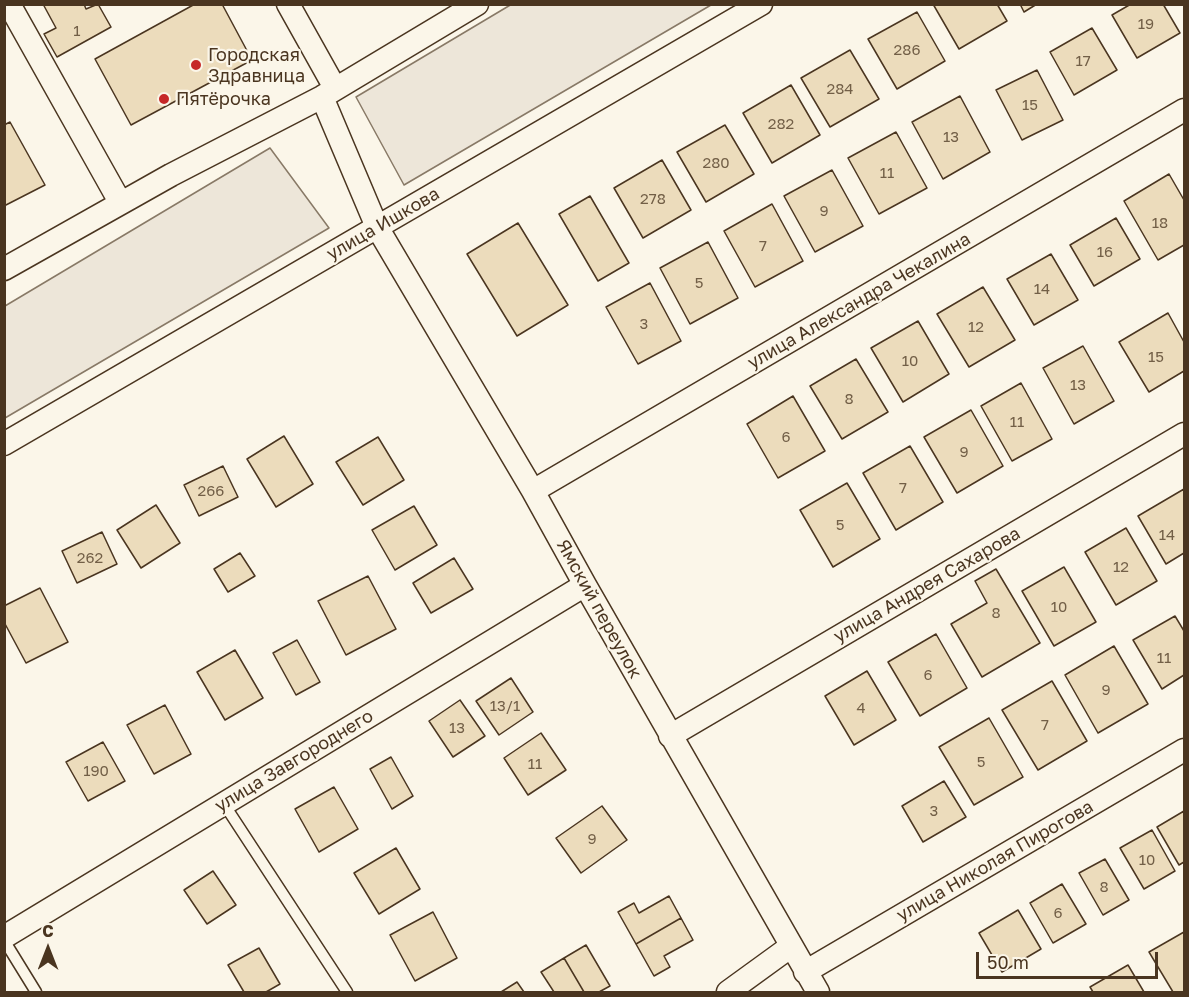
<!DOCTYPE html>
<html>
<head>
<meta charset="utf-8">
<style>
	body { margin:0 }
	#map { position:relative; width:1189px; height:997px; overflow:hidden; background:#fbf6e9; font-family:"Golos Text",sans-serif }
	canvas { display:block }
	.frame { position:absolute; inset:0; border:6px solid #4a3520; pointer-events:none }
	.north { position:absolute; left:18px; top:919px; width:60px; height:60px; -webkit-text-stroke:4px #fbf6e9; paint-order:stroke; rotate:0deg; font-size:16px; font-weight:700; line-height:24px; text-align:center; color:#4a3520 }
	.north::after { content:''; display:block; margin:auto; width:21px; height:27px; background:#4a3520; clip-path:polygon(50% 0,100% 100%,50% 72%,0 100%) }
	.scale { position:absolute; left:976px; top:952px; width:182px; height:27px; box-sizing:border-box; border:3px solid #4a3520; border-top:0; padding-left:8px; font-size:18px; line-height:21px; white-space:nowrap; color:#4a3520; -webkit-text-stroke:4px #fbf6e9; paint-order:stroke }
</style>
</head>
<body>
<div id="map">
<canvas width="1189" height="997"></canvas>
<div class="frame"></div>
<div class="north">С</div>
<div class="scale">50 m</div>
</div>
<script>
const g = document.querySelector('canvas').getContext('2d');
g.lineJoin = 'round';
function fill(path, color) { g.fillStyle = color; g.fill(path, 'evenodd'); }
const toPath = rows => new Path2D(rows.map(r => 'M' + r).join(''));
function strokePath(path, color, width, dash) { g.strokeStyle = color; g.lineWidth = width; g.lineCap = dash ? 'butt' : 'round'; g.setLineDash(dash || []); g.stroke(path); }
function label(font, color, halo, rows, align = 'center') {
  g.font = font + ' "Golos Text",sans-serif'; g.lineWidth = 4.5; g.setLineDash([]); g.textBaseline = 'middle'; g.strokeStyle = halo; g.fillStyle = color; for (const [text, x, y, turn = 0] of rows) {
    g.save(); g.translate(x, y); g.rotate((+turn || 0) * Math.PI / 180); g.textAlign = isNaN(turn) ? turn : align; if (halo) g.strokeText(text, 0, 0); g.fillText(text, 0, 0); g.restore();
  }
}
const green = toPath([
	[512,4,711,5,404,185,356,97,512,4],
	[270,148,329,228,5,418,5,306,270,148]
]);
fill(green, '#ede6d9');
strokePath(green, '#887966', 1.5);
const building = toPath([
	[43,4,84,4,86,9,98,4,111,27,57,57,44,34,56,28,43,4],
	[195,4,222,4,252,60,131,125,95,59,195,4],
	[933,4,997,4,1007,21,959,49,933,4],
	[1020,4,1037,4,1024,12,1020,4],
	[1131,4,1163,4,1180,33,1137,58,1112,15,1131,4],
	[917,12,945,61,897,89,868,39,917,12],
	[1092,28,1117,70,1074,95,1050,52,1092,28],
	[850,50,879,99,830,127,801,78,850,50],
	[1037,70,1063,120,1022,140,996,90,1037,70],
	[791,85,820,135,772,163,743,113,791,85],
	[960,96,990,152,943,179,912,122,960,96],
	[10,122,45,185,4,206,4,125,10,122],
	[725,125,754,174,706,202,677,152,725,125],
	[896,132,927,188,879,214,848,158,896,132],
	[662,160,691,210,643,238,614,188,662,160],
	[832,170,863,226,815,252,784,196,832,170],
	[1169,174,1184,200,1184,245,1158,260,1124,201,1169,174],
	[590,196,629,263,598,281,559,214,590,196],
	[772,204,803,261,755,287,724,231,772,204],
	[1116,218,1140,259,1094,286,1070,245,1116,218],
	[518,223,568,305,517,336,467,254,518,223],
	[708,242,738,298,690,324,660,268,708,242],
	[1051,254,1078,300,1034,325,1007,279,1051,254],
	[650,283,681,341,638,364,606,307,650,283],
	[983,287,1015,340,969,367,937,314,983,287],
	[1168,313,1184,342,1184,371,1149,392,1119,342,1168,313],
	[918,321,949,374,903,402,871,348,918,321],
	[1083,346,1114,401,1074,424,1043,368,1083,346],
	[856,359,888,412,842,439,810,386,856,359],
	[1021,383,1052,439,1012,461,981,406,1021,383],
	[793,396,825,451,778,478,747,424,793,396],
	[971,410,1003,466,957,493,924,437,971,410],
	[284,436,313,484,276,507,247,459,284,436],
	[378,437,404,480,363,505,336,462,378,437],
	[910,446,943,502,896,530,863,473,910,446],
	[223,466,238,497,199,516,184,485,223,466],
	[847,483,880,539,833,567,800,510,847,483],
	[1184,489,1184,553,1166,564,1138,516,1184,489],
	[156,505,180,543,141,568,117,530,156,505],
	[414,506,437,545,395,570,372,530,414,506],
	[1126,528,1157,581,1116,605,1085,552,1126,528],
	[102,532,117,564,77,583,62,551,102,532],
	[240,553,255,576,228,592,214,569,240,553],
	[454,558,473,589,431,613,413,583,454,558],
	[1064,567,1096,622,1054,646,1022,591,1064,567],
	[996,569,1040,643,982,677,951,624,987,603,975,581,996,569],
	[368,576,396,629,346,655,318,601,368,576],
	[40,588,68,642,26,663,4,622,4,606,40,588],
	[1175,616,1184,631,1184,675,1162,689,1133,640,1175,616],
	[936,634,967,688,920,716,888,662,936,634],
	[297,640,320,682,296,695,273,653,297,640],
	[1114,646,1148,704,1098,733,1065,675,1114,646],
	[235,650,263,698,225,720,197,672,235,650],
	[867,671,896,720,854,745,825,696,867,671],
	[511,678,533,712,499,735,476,701,511,678],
	[1052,681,1087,741,1038,770,1002,710,1052,681],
	[460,700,485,736,453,757,429,721,460,700],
	[165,705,191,754,154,774,127,725,165,705],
	[989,718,1023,777,974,805,939,747,989,718],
	[541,733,566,770,528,795,504,758,541,733],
	[103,742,125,781,88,801,66,762,103,742],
	[391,757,413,796,392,809,370,769,391,757],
	[944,781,966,817,923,842,902,806,944,781],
	[334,787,358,829,319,852,295,809,334,787],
	[602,806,627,840,581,873,556,838,602,806],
	[1184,811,1184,862,1179,865,1157,827,1184,811],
	[1152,830,1175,871,1144,889,1120,848,1152,830],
	[396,848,420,889,379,914,354,873,396,848],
	[1105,859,1129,900,1103,915,1079,873,1105,859],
	[213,871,236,905,207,924,184,890,213,871],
	[1062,884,1086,924,1053,943,1030,903,1062,884],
	[669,896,681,918,636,944,618,912,634,903,639,913,669,896],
	[1018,910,1041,949,1002,972,979,933,1018,910],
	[433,912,457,958,415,981,390,935,433,912],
	[681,918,693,940,664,956,670,967,654,976,636,944,681,918],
	[1184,932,1184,992,1173,992,1149,952,1184,932],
	[586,945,610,986,599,992,584,992,564,958,586,945],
	[259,948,280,984,266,992,244,992,228,965,259,948],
	[564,958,584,992,554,992,541,972,564,958],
	[1128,965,1144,992,1093,992,1090,987,1128,965],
	[517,982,524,992,501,992,517,982]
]);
fill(building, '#ecdcbc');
strokePath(building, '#4a3520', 1.5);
const lane = toPath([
	[224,804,347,992],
	[4,940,36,992]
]);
const street = toPath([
	[9,4,120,202],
	[288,4,335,88],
	[322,97,377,227,533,491,585,585,818,992],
	[4,269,171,175,322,97,477,4],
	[4,444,761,4],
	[533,491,1184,110],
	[670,736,1184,434],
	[4,937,585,585],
	[805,972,1184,750],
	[728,992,790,947]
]);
strokePath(lane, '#4a3520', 13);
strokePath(street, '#4a3520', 25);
strokePath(lane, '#fbf6e9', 10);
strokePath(street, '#fbf6e9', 22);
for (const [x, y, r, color] of [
	[196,65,6,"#c62828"],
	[164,99,6,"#c62828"]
]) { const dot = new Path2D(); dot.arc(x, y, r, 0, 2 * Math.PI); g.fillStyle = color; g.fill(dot); strokePath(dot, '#fbf6e9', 2); }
label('15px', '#725f47', null, [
	["19",1146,24],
	["1",77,31],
	["286",907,50],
	["17",1083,61],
	["284",840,89],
	["15",1030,105],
	["282",781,124],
	["13",951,137],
	["280",716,163],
	["11",887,173],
	["278",653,199],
	["9",824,211],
	["18",1160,223],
	["7",763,246],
	["16",1105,252],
	["5",699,283],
	["14",1042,289],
	["3",644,324],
	["12",976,327],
	["15",1156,357],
	["10",910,361],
	["13",1078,385],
	["8",849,399],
	["11",1017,422],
	["6",786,437],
	["9",964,452],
	["7",903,488],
	["266",211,491],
	["5",840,525],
	["14",1167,535],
	["262",90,558],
	["12",1121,567],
	["10",1059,607],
	["8",996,613],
	["11",1164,658],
	["6",928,675],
	["9",1106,690],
	["13/1",505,706],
	["4",861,708],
	["7",1045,725],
	["13",457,728],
	["5",981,762],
	["11",535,764],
	["190",96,771],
	["3",934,811],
	["9",592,839],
	["10",1147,860],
	["8",1104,887],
	["6",1058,913]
]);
label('18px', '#4a3520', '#fbf6e9', [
	["Городская",208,55],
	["Здравница",208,76],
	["Пятёрочка",176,99]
], 'left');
label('18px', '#4a3520', '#fbf6e9', [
	["улица Ишкова",383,224,-30],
	["улица Александра Чекалина",859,301,-30],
	["улица Андрея Сахарова",927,585,-30],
	["Ямский переулок",599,609,61],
	["улица Завгороднего",294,761,-31],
	["улица Николая Пирогова",995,861,-30]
]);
</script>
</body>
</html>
